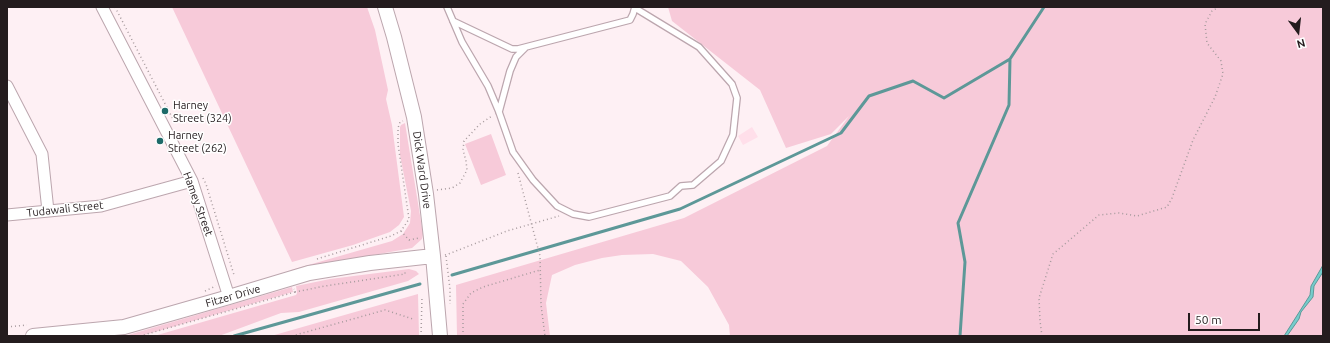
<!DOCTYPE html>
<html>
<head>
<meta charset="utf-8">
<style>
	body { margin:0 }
	#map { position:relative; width:1330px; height:343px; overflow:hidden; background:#fef0f4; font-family:Ubuntu,sans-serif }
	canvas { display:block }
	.frame { position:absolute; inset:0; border:8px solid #241c1e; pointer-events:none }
	.north { position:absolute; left:1278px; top:12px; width:40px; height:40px; -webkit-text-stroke:3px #fff; paint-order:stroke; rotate:165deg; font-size:11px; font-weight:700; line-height:16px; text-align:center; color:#241c1e }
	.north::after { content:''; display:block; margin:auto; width:14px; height:18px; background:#241c1e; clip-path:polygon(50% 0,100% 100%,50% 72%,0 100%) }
	.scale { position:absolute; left:1188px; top:313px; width:72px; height:18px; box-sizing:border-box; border:2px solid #241c1e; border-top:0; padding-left:5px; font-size:12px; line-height:14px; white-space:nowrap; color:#241c1e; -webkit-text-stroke:3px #fff; paint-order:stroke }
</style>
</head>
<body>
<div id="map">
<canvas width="1330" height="343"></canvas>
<div class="frame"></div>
<div class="north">N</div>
<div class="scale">50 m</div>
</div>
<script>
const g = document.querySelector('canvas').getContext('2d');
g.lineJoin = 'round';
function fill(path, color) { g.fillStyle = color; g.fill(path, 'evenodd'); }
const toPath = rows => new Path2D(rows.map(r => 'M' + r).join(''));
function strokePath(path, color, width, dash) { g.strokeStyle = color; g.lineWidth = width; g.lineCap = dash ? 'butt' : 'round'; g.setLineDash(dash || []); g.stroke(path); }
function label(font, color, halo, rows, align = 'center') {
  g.font = font + ' Ubuntu,sans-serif'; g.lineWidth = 3; g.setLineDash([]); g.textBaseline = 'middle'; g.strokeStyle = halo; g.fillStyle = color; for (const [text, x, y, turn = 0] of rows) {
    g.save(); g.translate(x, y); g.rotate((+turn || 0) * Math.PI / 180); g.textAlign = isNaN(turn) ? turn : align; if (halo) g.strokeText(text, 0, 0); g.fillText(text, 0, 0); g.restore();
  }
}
fill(toPath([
	[752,127,758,137,743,145,738,136]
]), '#ffdfea');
fill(toPath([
	[172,7,367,7,375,30,388,90,386,99,392,125,404,217,399,225,390,232,353,245,292,262],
	[668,7,1323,7,1323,336,730,336,729,325,708,287,681,261,653,254,622,255,602,258,575,265,552,275,546,303,550,336,457,336,456,285,684,218,827,146,849,116,831,134,786,148,760,90,672,21],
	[405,123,423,234,422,239,412,248,308,267,291,271,291,270,392,241,403,234,410,223,411,211,400,155,400,127,401,125],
	[491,134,506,175,481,185,465,144],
	[409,269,416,271,419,274,408,281,299,312,281,313,219,336,154,336,296,295,297,293,296,286,330,279],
	[292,287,293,292,141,336,122,336,128,335],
	[418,294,419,336,271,336]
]), '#f7cad9');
const water = toPath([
	[1323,265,1323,272,1314,286,1313,297,1301,312,1299,319,1287,336,1284,336,1310,295,1311,286,1323,265]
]);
fill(water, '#75cdcc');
strokePath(water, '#5d9898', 1);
strokePath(toPath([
	[452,275,680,209,841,133,869,96,913,81,944,98,1010,59],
	[234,336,420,284],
	[960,336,965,262,958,223,1009,105,1010,59,1044,7]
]), '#5d9898', 3);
const service = toPath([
	[447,7,462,42,488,86,499,112,513,152,533,180,557,206,573,214,589,217,670,196,681,186,693,185,721,161,733,135,737,98,732,84,699,47,635,8],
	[453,21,512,49,518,49,630,20,633,14,635,7],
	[499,112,510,71,516,57,525,48]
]);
const minor = toPath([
	[102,7,192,181,229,297],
	[7,86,42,154,48,211],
	[7,215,101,206,192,181]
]);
const tertiary = toPath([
	[385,7,394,37,414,117,426,194,433,256,440,336],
	[33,336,124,327,229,297,309,273,370,263,433,256]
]);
strokePath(service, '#bca6ae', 8);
strokePath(minor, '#bca6ae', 13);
strokePath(tertiary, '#bca6ae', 16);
strokePath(toPath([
	[115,7,175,123],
	[518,173,540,256,541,305,545,336],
	[203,178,206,184,234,275],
	[437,190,452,188,460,183,467,170,466,161,463,150,464,141,480,124,492,116],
	[401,231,409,240,419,238],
	[445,255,451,253,507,231,559,216],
	[446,256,450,289,450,304],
	[317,259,391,236,401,231,409,219,398,144,398,128,400,122,403,121],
	[205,291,216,286],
	[295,292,325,286,405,274,405,272],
	[7,327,27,325],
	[140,336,295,292,294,289],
	[292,336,385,310,413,319],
	[421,336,422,297],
	[463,336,463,304,471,293,483,287,540,270],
	[1042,336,1040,321,1039,298,1053,254,1099,215,1119,213,1137,216,1167,207,1172,198,1193,140,1215,97,1223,74,1221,61,1207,43,1205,24,1212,11,1219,7]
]), '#a69a9d', 1.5, [1, 3]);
strokePath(service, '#fff', 5.5);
strokePath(minor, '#fff', 11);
strokePath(tertiary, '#fff', 14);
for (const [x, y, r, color] of [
	[165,111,4,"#1d6a69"],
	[160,141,4,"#1d6a69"]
]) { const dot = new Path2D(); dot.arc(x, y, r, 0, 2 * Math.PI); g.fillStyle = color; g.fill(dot); strokePath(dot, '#fff', 1.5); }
label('11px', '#241c1e', '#fff', [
	["Harney",173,105],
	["Street (324)",173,118],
	["Harney",168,135],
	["Street (262)",168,148]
], 'left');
label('11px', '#241c1e', '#fff', [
	["Dick Ward Drive",422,170,82],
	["Hamey Street",198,204,70],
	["Tudawali Street",65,209,-6],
	["Fitzer Drive",233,296,-16]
]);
</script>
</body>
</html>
